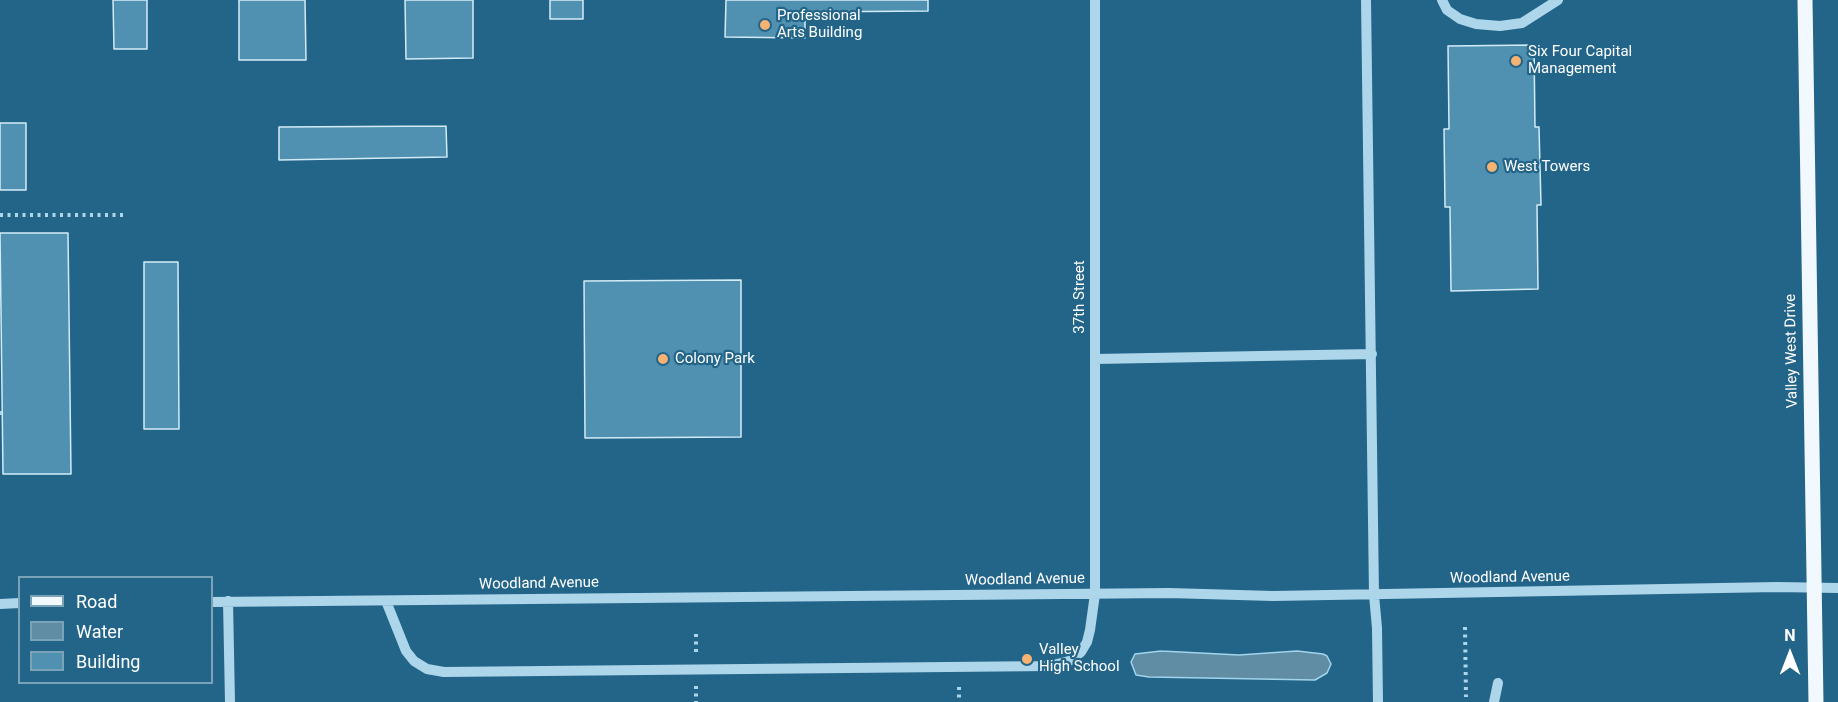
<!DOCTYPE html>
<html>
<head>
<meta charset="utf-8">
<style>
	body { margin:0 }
	#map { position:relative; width:1838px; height:702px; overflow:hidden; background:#236589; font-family:Roboto,sans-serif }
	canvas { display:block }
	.legend { position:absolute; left:18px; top:576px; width:195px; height:108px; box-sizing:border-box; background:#236589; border:2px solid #7ba3b8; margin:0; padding:8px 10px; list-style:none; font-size:18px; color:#fff }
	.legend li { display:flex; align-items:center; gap:12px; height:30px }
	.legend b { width:30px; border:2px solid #7ba3b8 }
	.north { position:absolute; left:1760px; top:624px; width:60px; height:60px; -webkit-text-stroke:4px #236589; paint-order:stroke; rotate:0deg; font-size:16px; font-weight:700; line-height:24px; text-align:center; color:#fff }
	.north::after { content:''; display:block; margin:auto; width:21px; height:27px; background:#fff; clip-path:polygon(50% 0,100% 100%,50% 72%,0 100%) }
</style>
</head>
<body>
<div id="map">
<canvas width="1838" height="702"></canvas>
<ul class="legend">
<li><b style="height:8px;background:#f2f9fe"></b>Road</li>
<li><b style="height:16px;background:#608da4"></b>Water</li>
<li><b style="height:16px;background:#5091b2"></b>Building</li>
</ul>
<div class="north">N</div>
</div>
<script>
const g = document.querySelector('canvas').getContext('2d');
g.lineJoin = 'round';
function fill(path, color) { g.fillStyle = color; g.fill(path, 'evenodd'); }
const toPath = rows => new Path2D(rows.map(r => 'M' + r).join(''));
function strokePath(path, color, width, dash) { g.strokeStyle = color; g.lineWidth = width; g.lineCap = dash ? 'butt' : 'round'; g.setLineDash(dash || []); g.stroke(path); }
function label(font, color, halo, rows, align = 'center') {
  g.font = font + ' Roboto,sans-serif'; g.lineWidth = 4.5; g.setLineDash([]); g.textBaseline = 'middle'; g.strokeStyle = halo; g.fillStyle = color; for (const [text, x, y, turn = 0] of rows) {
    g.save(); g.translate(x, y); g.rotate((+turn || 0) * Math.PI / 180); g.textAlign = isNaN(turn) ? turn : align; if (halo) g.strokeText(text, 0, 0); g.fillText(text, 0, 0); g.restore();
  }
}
const water = toPath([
	[1161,651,1239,655,1297,651,1323,654,1327,656,1331,664,1327,673,1315,680,1149,677,1136,675,1131,662,1135,654,1161,651]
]);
fill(water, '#608da4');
strokePath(water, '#a2d4eb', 1.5);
const building = toPath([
	[113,0,147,0,147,49,114,49,113,0],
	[239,0,305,0,306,60,239,60,239,0],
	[405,0,473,0,473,58,406,59,405,0],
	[550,0,583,0,583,19,550,19,550,0],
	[726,0,928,0,928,11,805,12,805,38,725,37,726,0],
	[1534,45,1535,127,1539,127,1541,205,1537,205,1538,289,1451,291,1450,207,1445,207,1444,129,1449,129,1448,46,1534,45],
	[0,123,26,123,26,190,0,190,0,123],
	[446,126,447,157,279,160,279,127,446,126],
	[0,233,68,233,71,474,3,474,0,233],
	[144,262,178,262,179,429,144,429,144,262],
	[741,280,741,437,585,438,584,281,741,280]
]);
fill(building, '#5091b2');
strokePath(building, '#d3ebf7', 1.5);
strokePath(toPath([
	[0,215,125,215],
	[0,413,2,413],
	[1465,627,1466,697],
	[696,634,696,652],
	[696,686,696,702],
	[959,687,959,702]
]), '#aed6ea', 4, [3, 4.5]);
strokePath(toPath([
	[1366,0,1374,595,1377,628,1378,702],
	[1442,0,1447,10,1460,19,1476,24,1500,26,1522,23,1558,0],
	[1095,359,1372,354],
	[228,601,230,702],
	[386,601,406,651,414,661,427,669,444,672,1049,666,1069,661,1081,652,1087,642,1090,630,1095,594,1095,0],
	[212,602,1169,593,1273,596,1777,587,1838,588],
	[0,604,20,603],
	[1494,702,1498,683]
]), '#aed6ea', 10);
strokePath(toPath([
	[1805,0,1816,702]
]), '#f2f9fe', 15);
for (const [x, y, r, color] of [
	[765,25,6,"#f5b271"],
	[1516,61,6,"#f5b271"],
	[1492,167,6,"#f5b271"],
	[663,359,6,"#f5b271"],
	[1027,659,6,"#f5b271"]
]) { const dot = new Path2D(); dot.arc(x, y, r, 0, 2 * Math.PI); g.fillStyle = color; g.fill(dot); strokePath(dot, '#236589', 2); }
label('15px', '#fff', '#236589', [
	["Professional",777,16],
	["Arts Building",777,33],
	["Six Four Capital",1528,52],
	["Management",1528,69],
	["West Towers",1504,167],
	["Colony Park",675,359],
	["Valley",1039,650],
	["High School",1039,667]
], 'left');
label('15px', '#fff', '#236589', [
	["37th Street",1080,297,-90],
	["Valley West Drive",1792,351,-91],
	["Woodland Avenue",1510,578,-1],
	["Woodland Avenue",1025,580,-1],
	["Woodland Avenue",539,584,-1]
]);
</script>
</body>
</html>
